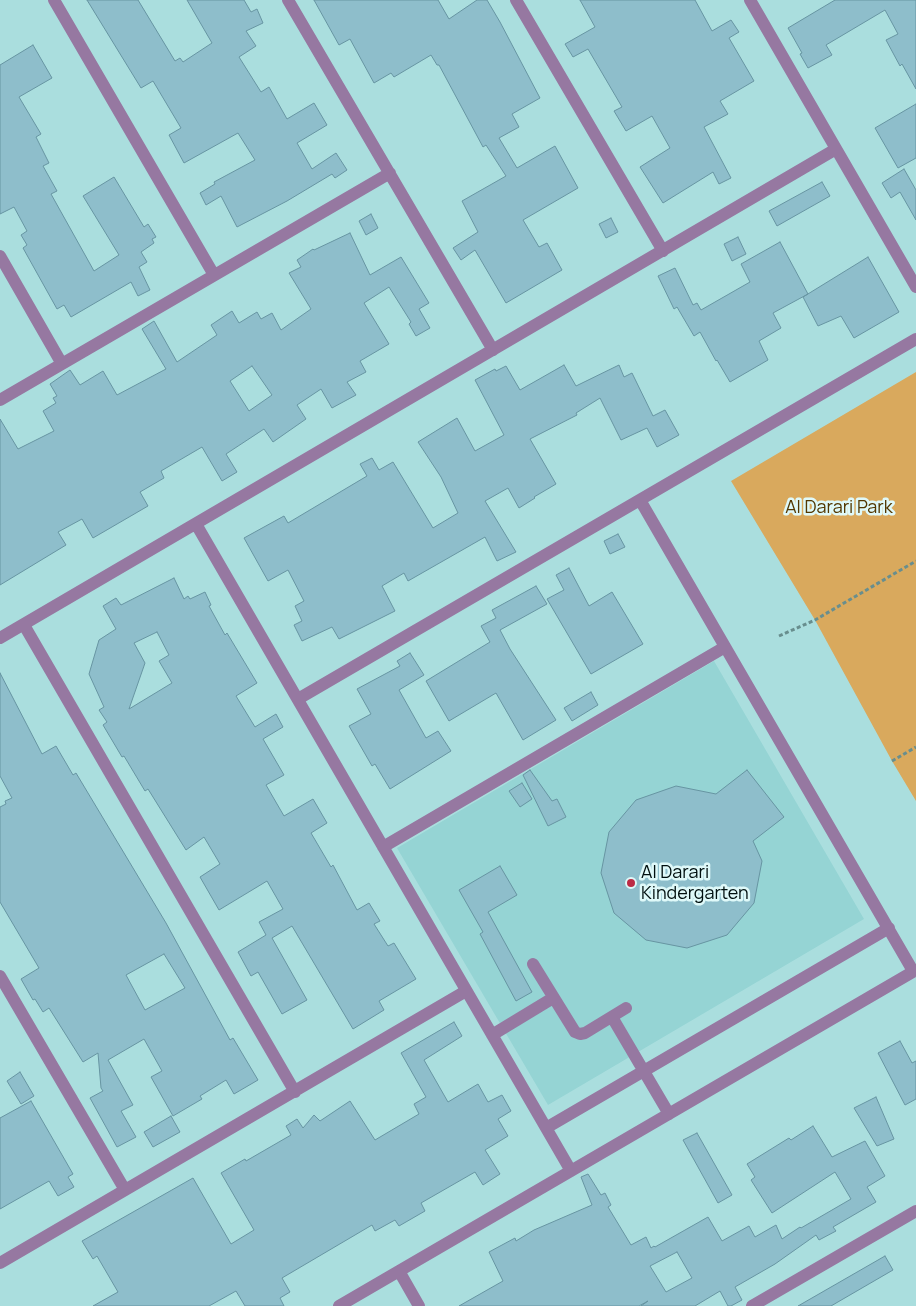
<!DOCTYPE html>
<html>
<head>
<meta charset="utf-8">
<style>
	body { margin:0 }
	canvas { display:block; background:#aadede }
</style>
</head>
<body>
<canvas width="916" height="1306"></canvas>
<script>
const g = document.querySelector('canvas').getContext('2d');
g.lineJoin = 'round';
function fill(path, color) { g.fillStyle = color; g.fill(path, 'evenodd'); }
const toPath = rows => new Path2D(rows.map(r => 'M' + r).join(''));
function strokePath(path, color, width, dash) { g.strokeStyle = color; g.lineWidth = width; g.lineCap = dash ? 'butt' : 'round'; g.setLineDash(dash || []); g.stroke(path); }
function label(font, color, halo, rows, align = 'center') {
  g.font = font + ' Manrope,sans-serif'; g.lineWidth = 5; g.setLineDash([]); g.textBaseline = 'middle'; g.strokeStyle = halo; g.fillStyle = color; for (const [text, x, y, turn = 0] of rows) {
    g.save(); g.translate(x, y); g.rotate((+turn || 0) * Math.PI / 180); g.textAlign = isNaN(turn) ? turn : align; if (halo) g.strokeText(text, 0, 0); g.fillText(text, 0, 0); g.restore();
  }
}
fill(toPath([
	[714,661,864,919,548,1105,397,848]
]), '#95d4d4');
fill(toPath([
	[916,372,916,801,892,761,815,620,731,481]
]), '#d9a95d');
const building = toPath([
	[87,0,138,0,175,61,180,58,183,62,212,43,187,0,244,0,251,12,257,9,263,23,246,31,256,46,239,57,261,92,269,87,287,119,314,103,327,125,297,143,312,169,336,153,347,170,335,178,332,174,287,201,237,227,221,196,206,205,200,193,215,184,214,182,255,160,238,133,184,163,169,135,181,128,153,81,141,88,87,0],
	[314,0,438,0,449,19,477,0,487,0,500,22,540,98,512,114,519,127,499,138,517,168,555,146,578,188,523,220,539,247,547,243,562,270,506,303,475,250,461,260,453,248,478,232,462,201,506,176,486,145,483,147,439,65,437,65,431,55,394,77,391,73,374,83,350,39,339,45,314,0],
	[580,0,695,0,712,31,731,20,739,32,729,38,754,81,720,101,728,114,704,127,731,178,719,184,713,172,663,203,640,167,670,148,652,116,626,131,614,111,622,107,588,49,573,57,565,44,595,27,580,0],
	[835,0,916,0,916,89,902,64,900,66,886,40,898,34,885,10,826,45,832,55,808,68,800,54,802,53,788,28,835,0],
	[33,45,52,78,19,97,41,134,36,137,49,163,43,166,57,191,51,194,94,271,119,255,83,196,114,177,144,227,148,224,156,237,152,239,154,243,141,252,147,262,139,267,150,290,138,296,131,282,71,317,64,305,57,309,23,248,27,245,21,235,27,231,14,207,0,214,0,65,33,45],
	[916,104,916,158,898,168,875,128,916,104],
	[904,169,916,190,916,220,900,192,891,198,882,183,904,169],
	[822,182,830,196,777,226,769,211,822,182],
	[371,214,378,228,366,235,359,221,371,214],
	[611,218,618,232,606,238,599,224,611,218],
	[350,233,370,275,401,257,429,303,419,309,430,328,416,336,409,324,411,322,389,287,364,303,389,344,360,361,366,372,347,382,356,395,332,408,321,389,297,405,306,419,273,442,264,429,226,454,237,472,222,481,202,447,161,471,164,478,140,492,148,506,93,538,82,519,58,532,66,545,0,585,0,419,18,449,54,431,43,411,56,403,53,398,57,396,50,384,70,370,80,385,103,371,117,395,166,369,142,329,154,321,177,362,217,335,211,325,232,311,239,323,257,312,261,319,272,313,281,330,311,309,289,273,301,267,297,260,313,249,314,250,350,233],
	[252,366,272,395,249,411,230,381,252,366],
	[738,237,746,254,732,261,724,244,738,237],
	[780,242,808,294,773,313,781,328,759,341,768,360,730,382,717,360,716,361,700,332,694,336,677,307,674,309,658,276,675,268,693,305,697,303,701,310,750,282,741,264,780,242],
	[868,257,899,312,854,338,841,316,818,326,803,297,868,257],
	[564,365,576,386,619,365,624,377,632,373,653,416,665,410,679,435,657,447,647,428,621,440,600,398,576,413,577,415,530,439,556,484,534,497,535,498,519,508,508,488,485,501,516,552,497,561,485,537,408,581,404,573,382,586,395,611,339,639,332,627,302,641,294,625,302,621,295,606,304,601,288,570,268,581,244,538,284,516,288,523,367,476,360,464,372,458,379,470,393,462,433,528,458,513,441,477,418,442,457,418,475,451,504,435,475,380,495,369,496,371,506,366,520,390,564,365],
	[618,534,625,547,610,554,604,541,618,534],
	[569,568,589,606,612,592,643,644,591,674,547,599,564,590,556,575,569,568],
	[174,578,184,599,188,596,190,599,205,592,211,605,209,606,225,635,227,633,257,683,236,696,255,727,276,714,283,727,263,739,284,775,266,785,284,816,313,799,327,823,311,833,331,867,333,865,357,910,369,903,380,921,374,924,388,946,394,943,416,979,379,1001,384,1010,353,1029,292,926,272,938,307,1000,282,1014,258,972,251,976,238,952,266,935,259,922,283,909,267,881,219,910,200,877,220,864,204,837,186,850,148,789,145,791,124,756,122,757,103,725,107,722,99,710,104,707,89,674,99,640,116,629,103,606,116,598,121,605,174,578],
	[157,632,169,655,159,661,172,683,129,709,145,663,134,643,157,632],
	[536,586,547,604,500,630,510,649,556,720,523,740,496,693,449,721,426,681,490,642,481,626,496,618,492,610,536,586],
	[410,653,424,675,399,690,426,738,438,731,451,751,390,789,375,764,372,766,349,726,371,714,357,689,400,666,397,661,410,653],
	[0,673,42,754,56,746,73,775,76,773,166,923,230,1040,233,1038,258,1080,234,1094,226,1080,200,1096,202,1099,173,1116,151,1077,162,1071,144,1039,108,1060,133,1105,121,1111,136,1137,117,1147,90,1098,103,1091,101,1088,98,1053,83,1062,49,1008,43,1012,35,999,33,1000,21,979,39,968,0,902,0,807,6,804,5,801,12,798,0,776,0,673],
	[164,954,185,988,145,1010,126,975,164,954],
	[591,692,598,705,572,721,564,708,591,692],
	[530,770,552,801,557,799,566,817,548,826,523,775,530,770],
	[747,770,784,817,753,841,762,861,754,903,727,935,687,948,646,940,614,913,601,873,609,832,636,800,676,786,716,794,747,770],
	[522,783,532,799,520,807,509,791,522,783],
	[500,866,517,895,488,912,532,992,516,1001,480,934,483,932,459,890,500,866],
	[454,1022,462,1036,424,1060,448,1102,478,1084,488,1102,502,1095,511,1111,498,1119,508,1136,485,1150,500,1174,483,1185,475,1172,421,1203,425,1211,399,1226,395,1220,375,1231,372,1225,282,1278,290,1292,280,1298,284,1306,245,1306,236,1291,209,1306,93,1306,118,1292,97,1256,93,1259,82,1241,193,1178,231,1244,254,1230,221,1173,245,1159,246,1161,291,1135,286,1126,297,1119,303,1128,314,1115,320,1121,350,1101,375,1140,419,1114,414,1104,426,1097,401,1053,454,1022],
	[900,1041,912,1063,916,1061,916,1099,905,1105,878,1053,900,1041],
	[20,1072,34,1096,21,1104,7,1081,20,1072],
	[876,1097,894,1139,877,1146,854,1108,876,1097],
	[31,1101,73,1174,68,1177,74,1187,58,1196,49,1181,0,1209,0,1118,31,1101],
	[171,1116,180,1132,153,1147,144,1132,171,1116],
	[813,1126,832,1157,865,1141,885,1176,867,1187,876,1202,833,1227,836,1231,819,1240,816,1235,775,1264,735,1287,742,1300,731,1306,728,1306,720,1291,695,1306,641,1306,648,1301,639,1306,459,1306,503,1281,489,1252,515,1238,516,1241,534,1230,592,1205,581,1177,588,1174,601,1195,605,1193,611,1205,608,1207,631,1245,646,1237,651,1248,654,1246,655,1247,708,1217,722,1241,749,1226,755,1237,776,1225,782,1239,800,1227,801,1228,851,1199,835,1172,772,1213,751,1180,755,1177,747,1164,789,1138,791,1140,813,1126],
	[677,1252,692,1278,666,1292,650,1266,677,1252],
	[697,1133,732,1195,718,1203,683,1140,697,1133],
	[885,1256,893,1270,831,1306,798,1306,885,1256]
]);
fill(building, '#8ebecb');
strokePath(building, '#6795a2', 1);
strokePath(toPath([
	[779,636,815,620,916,561],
	[892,761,916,747]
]), '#688e8e', 3, [4, 2.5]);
strokePath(toPath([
	[54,0,214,275],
	[288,0,493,350],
	[516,0,663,251],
	[750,0,916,287],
	[0,256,62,364],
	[0,400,390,173],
	[640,500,913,971],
	[196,524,571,1171],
	[24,625,295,1092],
	[0,638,836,149],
	[298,699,916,339],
	[383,847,725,647],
	[533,964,575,1032,580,1034,585,1033,626,1008],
	[0,976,125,1190],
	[612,1017,669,1114],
	[492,1035,553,998],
	[546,1128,889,928],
	[0,1263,466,991],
	[399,1271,419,1306],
	[339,1306,916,970],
	[752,1306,916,1211]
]), '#9678a1', 12);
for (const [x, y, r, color] of [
	[631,883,5,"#bc2b45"]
]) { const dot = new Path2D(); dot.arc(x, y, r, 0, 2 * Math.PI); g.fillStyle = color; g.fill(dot); strokePath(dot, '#dff9f9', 2); }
label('18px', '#523701', '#dff9f9', [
	["Al Darari Park",839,508]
]);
label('18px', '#000f0f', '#dff9f9', [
	["Al Darari",641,873],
	["Kindergarten",641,894]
], 'left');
</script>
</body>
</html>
